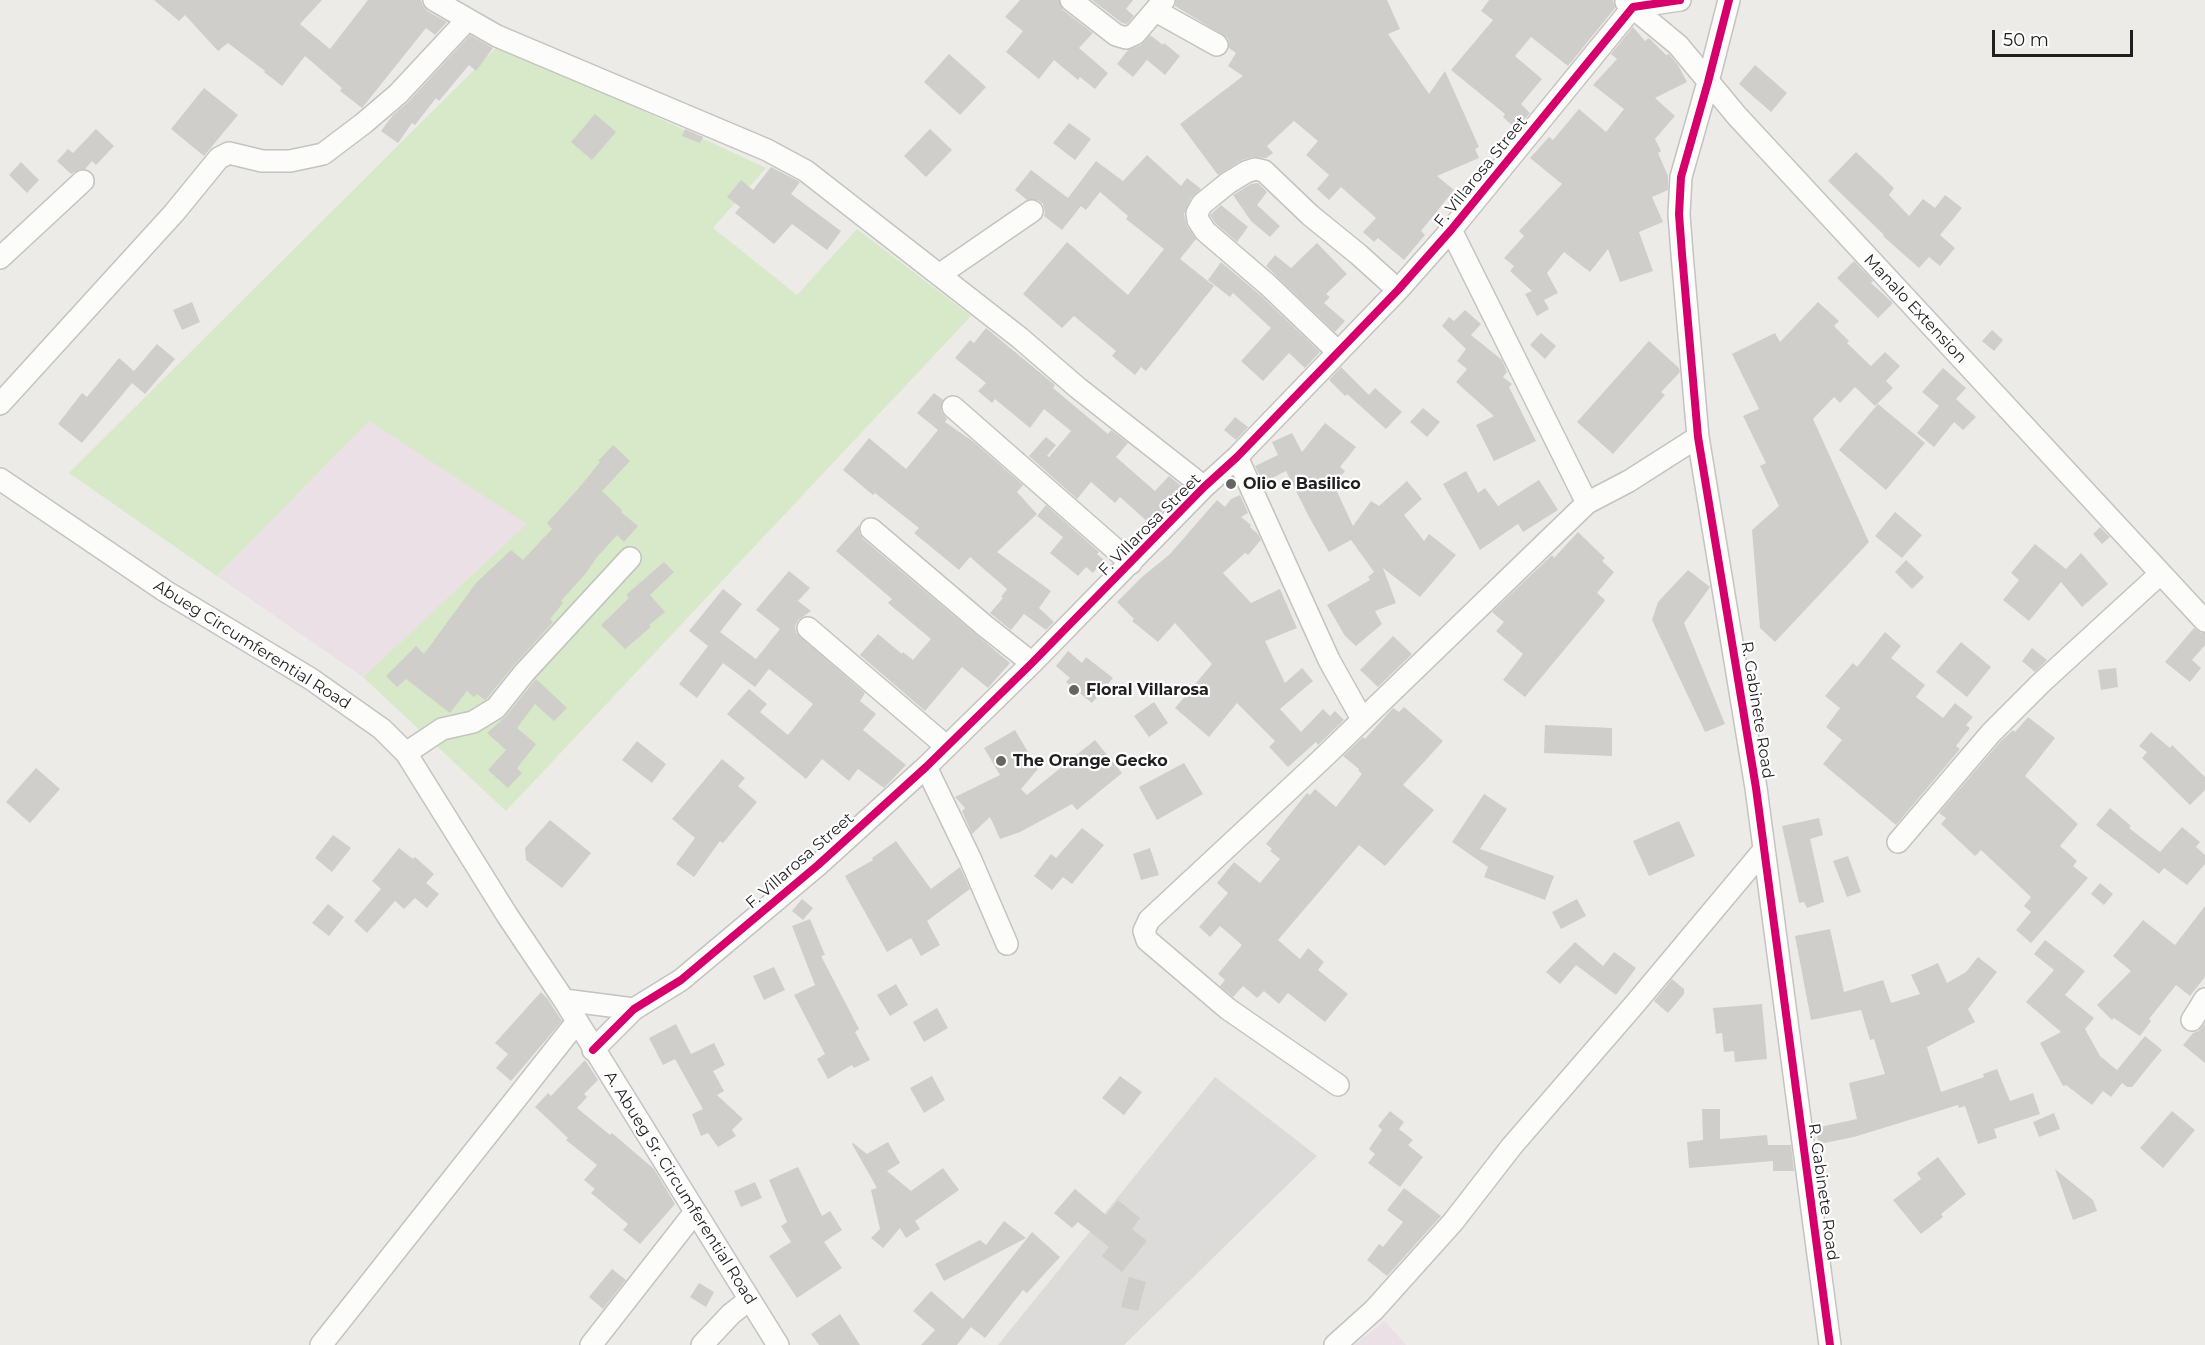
<!DOCTYPE html>
<html>
<head>
<meta charset="utf-8">
<style>
	body { margin:0 }
	#map { position:relative; width:2205px; height:1345px; overflow:hidden; background:#edebe7; font-family:Montserrat,sans-serif }
	canvas { display:block }
	.scale { position:absolute; left:1992px; top:30px; width:141px; height:27px; box-sizing:border-box; border:3px solid #1f1f1f; border-top:0; padding-left:8px; font-size:18px; line-height:21px; white-space:nowrap; color:#1f1f1f; -webkit-text-stroke:4px #fff; paint-order:stroke }
</style>
</head>
<body>
<div id="map">
<canvas width="2205" height="1345"></canvas>
<div class="scale">50 m</div>
</div>
<script>
const g = document.querySelector('canvas').getContext('2d');
g.lineJoin = 'round';
function fill(path, color) { g.fillStyle = color; g.fill(path, 'evenodd'); }
const toPath = rows => new Path2D(rows.map(r => 'M' + r).join(''));
function strokePath(path, color, width, dash) { g.strokeStyle = color; g.lineWidth = width; g.lineCap = dash ? 'butt' : 'round'; g.setLineDash(dash || []); g.stroke(path); }
function label(font, color, halo, rows, align = 'center') {
  g.font = font + ' Montserrat,sans-serif'; g.lineWidth = 4.5; g.setLineDash([]); g.textBaseline = 'middle'; g.strokeStyle = halo; g.fillStyle = color; for (const [text, x, y, turn = 0] of rows) {
    g.save(); g.translate(x, y); g.rotate((+turn || 0) * Math.PI / 180); g.textAlign = isNaN(turn) ? turn : align; if (halo) g.strokeText(text, 0, 0); g.fillText(text, 0, 0); g.restore();
  }
}
fill(toPath([
	[1215,1077,1317,1156,1124,1345,998,1345]
]), '#dcdbd9');
fill(toPath([
	[369,421,528,524,363,677,217,576],
	[1385,1321,1406,1345,1354,1345]
]), '#eae0e5');
fill(toPath([
	[500,44,766,168,713,228,797,295,857,229,971,316,506,811,363,677,527,524,369,421,217,576,69,473]
]), '#d7e9c8');
fill(toPath([
	[154,0,322,0,300,24,330,49,368,0,421,0,423,6,427,11,447,22,435,35,426,28,362,108,340,91,342,88,305,56,282,86,264,72,265,71,228,43,218,51,185,15,179,21],
	[1020,0,1059,0,1063,10,1093,33,1079,48,1108,73,1095,89,1080,77,1078,80,1054,60,1039,79,1006,52,1023,31,1005,17],
	[1092,0,1133,0,1126,9,1134,16,1127,24,1122,23],
	[1176,0,1387,0,1400,29,1388,34,1429,94,1445,71,1479,147,1475,149,1479,158,1437,176,1454,190,1421,231,1425,235,1404,260,1378,238,1374,242,1363,232,1376,218,1341,187,1329,200,1317,189,1329,175,1306,155,1318,141,1294,121,1267,146,1273,153,1266,158,1252,157,1242,160,1218,175,1180,124,1243,76,1228,66,1236,53,1229,48,1228,38,1175,6],
	[1489,0,1613,0,1615,8,1568,66,1531,37,1515,56,1542,79,1521,104,1530,113,1516,129,1503,117,1505,114,1451,70,1493,20,1481,11],
	[1633,27,1645,41,1649,38,1666,55,1669,54,1678,65,1687,82,1655,98,1675,116,1655,139,1661,151,1658,153,1668,176,1668,190,1652,197,1663,222,1639,232,1653,271,1620,282,1608,249,1590,272,1564,252,1547,273,1558,293,1544,300,1549,309,1537,316,1525,294,1532,291,1510,271,1514,266,1504,258,1524,236,1519,231,1562,184,1530,158,1549,137,1553,140,1579,109,1606,132,1624,109,1593,85,1617,59,1611,54],
	[470,35,493,48,476,71,469,65,439,101,436,98,415,125,412,123,398,143,381,131,393,115,407,103],
	[1150,35,1163,45,1164,43,1180,56,1165,75,1147,60,1133,77,1117,64,1128,50,1141,45],
	[949,54,986,87,960,115,924,82],
	[1755,65,1787,93,1771,112,1739,84],
	[204,88,238,115,204,156,171,129],
	[595,114,616,132,592,160,571,142],
	[1069,123,1091,139,1075,160,1053,143],
	[96,129,114,146,96,165,92,161,85,169,80,169,71,174,57,161,68,149,73,153],
	[685,129,703,137,700,143,682,136],
	[930,129,952,150,926,177,904,156],
	[1856,152,1894,188,1889,195,1909,216,1923,199,1935,208,1945,195,1962,208,1940,235,1955,248,1940,266,1929,257,1919,268,1883,236,1884,235,1828,181],
	[1147,155,1181,186,1187,178,1201,189,1191,198,1184,214,1187,226,1196,239,1180,259,1214,286,1146,371,1141,367,1135,375,1112,356,1116,351,1074,316,1062,328,1023,294,1067,242,1128,295,1164,249,1126,219,1128,216,1100,192,1086,210,1081,206,1062,230,1044,216,1045,213,1043,204,1038,200,1027,200,1015,190,1031,170,1068,198,1096,161,1123,181],
	[21,162,39,180,27,193,9,175],
	[771,167,800,182,791,194,841,231,827,250,792,224,774,244,735,213,740,207,727,197,741,180,753,190],
	[1258,183,1267,192,1257,205,1280,226,1270,237,1251,221,1233,195,1251,184],
	[1221,205,1248,227,1237,242,1215,223,1210,215],
	[1317,243,1347,274,1326,294,1330,297,1324,303,1345,321,1335,332,1266,266,1275,255,1291,268],
	[1854,261,1873,281,1871,283,1893,303,1878,318,1837,278],
	[1221,262,1259,294,1320,352,1305,368,1289,353,1263,381,1241,361,1271,328,1233,293,1230,297,1208,280],
	[192,302,200,322,182,330,173,310],
	[1818,302,1839,321,1834,326,1849,341,1847,343,1871,366,1885,352,1900,366,1886,381,1893,388,1875,406,1855,387,1840,403,1834,397,1813,419,1869,542,1775,642,1760,628,1752,530,1779,506,1760,466,1766,463,1743,416,1759,409,1732,354,1775,333,1780,342],
	[1465,310,1481,324,1471,335,1502,360,1507,372,1503,377,1512,384,1509,387,1536,441,1494,461,1476,425,1494,416,1456,382,1467,369,1457,361,1466,349,1442,326,1449,317,1454,321],
	[986,328,1055,385,1053,388,1108,434,1111,430,1128,443,1116,457,1155,491,1169,476,1184,488,1150,524,1120,497,1115,503,1091,482,1077,499,1029,456,1046,437,1056,445,1047,456,1049,457,1071,431,1044,409,1030,428,995,399,992,403,978,391,986,383,955,358,970,340,974,343],
	[1992,330,2003,340,1994,351,1982,341],
	[1541,333,1556,346,1545,359,1530,345],
	[1649,341,1679,368,1680,372,1661,392,1665,395,1613,454,1577,422],
	[157,344,175,359,145,394,132,383,82,443,58,424,82,393,87,397,119,358,134,371],
	[1341,367,1369,395,1375,388,1402,412,1386,429,1347,394,1345,396,1329,380],
	[1943,368,1966,388,1956,399,1976,417,1963,430,1954,422,1934,447,1917,433,1939,406,1922,392],
	[934,393,943,400,941,411,947,419,945,422,974,442,1023,485,1017,492,1037,514,997,552,1051,591,1039,608,1054,622,1046,630,1024,614,1011,630,990,613,1003,598,1001,597,1007,589,970,557,959,570,914,533,919,528,875,493,873,495,843,470,869,438,906,469,938,430,917,413],
	[1878,404,1925,443,1886,490,1839,450],
	[1423,408,1440,422,1427,437,1410,422],
	[1235,417,1248,427,1236,440,1224,430],
	[1325,423,1356,447,1340,467,1345,471,1334,485,1353,526,1371,501,1379,506,1407,481,1422,499,1404,515,1424,541,1429,534,1456,555,1420,597,1383,568,1396,603,1375,611,1382,624,1356,646,1345,636,1327,605,1370,580,1368,577,1374,572,1351,540,1329,552,1309,517,1286,471,1263,483,1255,466,1278,455,1272,442,1292,433,1302,452],
	[613,445,630,461,602,491,622,510,621,512,638,526,624,542,617,535,597,557,586,573,561,601,563,603,550,619,553,622,515,664,487,698,485,700,477,694,474,697,467,691,450,713,406,679,397,687,386,676,416,646,424,654,476,583,511,550,523,560,552,529,547,523,578,489,600,462,598,461],
	[1466,471,1478,493,1485,488,1498,506,1539,480,1558,510,1523,532,1518,524,1480,550,1443,484],
	[1240,495,1248,513,1241,517,1251,525,1250,527,1258,534,1261,540,1248,555,1245,553,1223,573,1251,603,1280,589,1297,628,1265,641,1285,683,1302,668,1313,681,1280,709,1301,732,1323,709,1330,716,1335,711,1344,720,1318,745,1316,742,1288,767,1269,747,1275,741,1237,703,1209,737,1175,708,1212,664,1175,623,1158,642,1132,621,1134,619,1117,602,1142,577,1170,554,1217,500,1225,507,1231,499],
	[1046,505,1099,552,1097,554,1104,560,1093,573,1086,567,1078,576,1050,553,1063,537,1037,516],
	[1895,512,1922,535,1902,558,1875,536],
	[859,525,859,533,863,539,1010,663,988,688,962,667,925,711,860,655,878,634,902,654,903,652,913,660,931,639,888,603,892,599,836,551],
	[2100,527,2110,537,2102,544,2093,534],
	[1578,532,1605,558,1602,561,1614,572,1597,593,1605,600,1604,602,1525,697,1503,680,1523,654,1496,631,1504,622,1492,612,1552,555,1554,558],
	[2035,544,2066,569,2081,553,2108,584,2082,607,2061,582,2029,621,2003,600,2019,580,2011,573],
	[1906,560,1924,577,1912,589,1895,572],
	[664,562,674,572,650,595,665,612,649,625,651,627,625,649,601,625,629,598,626,595],
	[1688,570,1710,587,1684,623,1725,724,1705,732,1652,620,1658,602],
	[789,571,810,588,798,601,811,611,798,620,795,626,796,633,865,693,860,701,876,714,863,730,906,765,884,788,858,769,849,781,822,759,806,779,727,714,749,689,767,704,760,712,788,735,813,704,769,669,755,687,723,663,697,698,679,684,708,646,689,631,723,589,742,604,720,632,756,659,780,629,756,610],
	[2194,628,2201,633,2205,633,2205,645,2192,660,2201,668,2190,682,2165,662],
	[1885,632,1901,646,1891,658,1925,685,1916,697,1943,718,1955,703,1973,717,1966,725,1970,728,1956,746,1960,749,1896,825,1823,764,1842,740,1826,727,1840,708,1825,696,1853,663,1857,667],
	[1393,636,1412,654,1378,687,1360,670],
	[1961,642,1991,667,1967,697,1936,672],
	[2032,648,2047,660,2035,672,2022,661],
	[1068,651,1082,663,1086,657,1113,678,1092,703,1066,682,1070,678,1056,666],
	[2116,668,2118,687,2101,690,2098,670],
	[536,679,567,708,554,721,535,704,517,728,536,744,517,768,522,773,508,788,488,770,506,750,487,733,506,716],
	[1154,702,1168,723,1149,737,1134,716],
	[1404,707,1443,741,1403,785,1434,810,1385,866,1359,845,1278,940,1300,959,1308,948,1324,962,1318,970,1348,994,1325,1022,1288,993,1279,1004,1264,991,1257,998,1243,986,1233,997,1220,986,1225,980,1218,974,1242,945,1220,926,1210,937,1199,927,1228,893,1217,883,1234,862,1260,883,1280,859,1270,851,1272,849,1266,844,1307,793,1310,795,1315,789,1336,807,1362,774,1358,770,1359,769,1343,756,1363,737,1365,739,1393,708,1399,712],
	[2028,717,2055,738,2025,776,2078,824,2060,846,2077,861,2073,866,2088,878,2031,943,2016,930,2031,912,2024,906,2031,897,1981,850,1975,856,1941,824,1946,818,1939,813,2000,742,2013,730,2015,732],
	[1545,725,1612,728,1612,756,1544,753],
	[1015,730,1038,769,1021,789,1027,795,1095,740,1122,773,1077,810,1072,804,1020,832,1000,839,990,817,972,834,962,811,965,808,955,797,1000,775,984,748],
	[2151,732,2170,748,2172,745,2205,777,2205,790,2190,805,2142,758,2147,752,2139,746],
	[637,741,666,764,652,783,622,760],
	[722,759,745,778,738,786,757,802,723,843,720,841,694,877,676,864,695,838,672,819],
	[1184,763,1203,794,1157,820,1139,787],
	[36,768,60,789,30,823,6,802],
	[1484,794,1507,809,1480,849,1554,876,1545,900,1484,877,1488,867,1452,842],
	[2110,808,2131,826,2129,828,2160,852,2182,827,2200,842,2196,847,2205,855,2205,864,2187,885,2164,868,2159,874,2096,825],
	[1819,818,1823,835,1810,839,1824,902,1807,908,1804,902,1799,903,1782,826],
	[550,820,591,853,562,888,526,860,525,848],
	[1679,821,1695,856,1649,876,1633,841],
	[1082,828,1104,845,1072,884,1063,877,1052,890,1034,876,1051,854,1056,858],
	[333,835,351,848,332,872,315,858],
	[896,841,931,889,960,867,970,889,927,921,940,945,921,956,911,938,887,952,845,876,873,860,872,858],
	[399,848,413,859,415,857,434,874,426,883,439,894,427,908,415,898,404,909,395,901,367,933,354,921,381,889,372,881],
	[1150,848,1159,875,1141,880,1133,854],
	[1848,856,1861,892,1847,897,1833,861],
	[2100,883,2113,894,2104,905,2091,894],
	[802,899,813,908,803,920,792,911],
	[1577,899,1586,916,1561,929,1552,912],
	[328,904,344,917,329,936,312,923],
	[2205,906,2205,977,2190,996,2176,985,2149,1019,2151,1021,2140,1036,2114,1018,2112,1020,2097,1005,2131,971,2113,956,2143,920,2175,945],
	[810,919,825,955,821,956,859,1029,855,1032,870,1060,854,1068,852,1065,828,1079,817,1059,825,1054,794,995,815,985,792,926],
	[1830,929,1844,992,1883,980,1891,1003,1920,994,1911,975,1938,963,1947,983,1966,972,1978,957,1997,972,1968,1009,1975,1022,1927,1047,1941,1092,1984,1077,1983,1074,1997,1069,2010,1101,2033,1093,2040,1114,1994,1129,1997,1138,1978,1144,1965,1106,1959,1108,1958,1105,1854,1137,1819,1144,1815,1128,1857,1119,1849,1083,1885,1074,1874,1039,1870,1040,1861,1010,1811,1020,1795,936],
	[2045,940,2085,971,2065,995,2094,1018,2085,1029,2100,1056,2117,1070,2145,1036,2162,1050,2132,1087,2127,1087,2122,1083,2111,1097,2103,1091,2092,1105,2066,1085,2063,1086,2040,1043,2061,1032,2026,1002,2054,970,2034,954],
	[1575,942,1603,966,1614,952,1636,968,1616,995,1576,965,1560,984,1546,972],
	[774,967,785,990,764,1000,753,976],
	[1672,979,1684,989,1684,994,1668,1013,1654,1001],
	[896,984,908,1005,890,1016,877,995],
	[541,992,547,998,562,1021,511,1081,496,1068,508,1054,495,1043],
	[1762,1004,1767,1059,1735,1062,1734,1051,1724,1052,1722,1033,1716,1034,1713,1008],
	[937,1008,948,1028,924,1042,913,1022],
	[2205,1023,2205,1063,2183,1045,2193,1033,2199,1031],
	[676,1024,691,1054,714,1043,725,1065,713,1071,724,1091,717,1095,743,1119,732,1130,736,1136,718,1147,708,1133,701,1136,692,1114,703,1109,675,1059,663,1065,649,1038],
	[585,1060,598,1080,584,1094,587,1097,577,1108,610,1135,612,1133,654,1169,675,1204,640,1244,623,1230,628,1224,621,1218,591,1193,595,1189,584,1180,597,1165,566,1140,568,1138,535,1107,548,1093,551,1096],
	[932,1076,945,1100,924,1113,910,1088],
	[1120,1076,1142,1092,1124,1115,1102,1098],
	[1702,1109,1720,1109,1720,1139,1767,1135,1768,1145,1791,1145,1794,1171,1773,1171,1773,1161,1689,1168,1687,1142,1703,1140],
	[1390,1111,1404,1122,1399,1129,1413,1140,1408,1145,1423,1157,1400,1187,1368,1163,1375,1154,1369,1149,1382,1130,1378,1126],
	[2172,1111,2195,1130,2163,1168,2140,1148],
	[2054,1113,2060,1129,2039,1137,2033,1122],
	[888,1142,900,1163,887,1171,911,1191,943,1168,959,1190,915,1221,920,1229,906,1238,900,1228,883,1248,871,1238,880,1229,871,1190,877,1188,852,1144,853,1143,867,1154],
	[1938,1157,1966,1194,1941,1214,1943,1217,1921,1234,1893,1200,1921,1179,1917,1173],
	[798,1167,822,1216,830,1211,842,1230,824,1242,842,1268,797,1298,769,1256,791,1242,781,1226,787,1222,769,1180],
	[2055,1169,2093,1200,2097,1211,2073,1220],
	[755,1182,762,1198,741,1207,734,1191],
	[1404,1188,1441,1216,1387,1276,1367,1260,1379,1244,1383,1247,1403,1222,1387,1210],
	[1075,1189,1106,1215,1118,1200,1140,1218,1132,1229,1147,1241,1122,1272,1102,1256,1109,1247,1078,1222,1072,1228,1054,1213],
	[1004,1221,1026,1238,944,1281,935,1264,980,1240,986,1245],
	[1032,1232,1060,1257,1027,1293,1023,1290,985,1338,971,1327,957,1345,921,1345,935,1330,913,1311,931,1291,963,1319],
	[612,1269,626,1280,603,1309,589,1297],
	[1129,1277,1146,1282,1138,1311,1121,1307],
	[699,1283,714,1292,706,1307,690,1297],
	[840,1314,860,1345,819,1345,811,1334]
]), '#d0ceca');
const minor = toPath([
	[434,0,497,36,767,150,806,171,1020,338,1078,388,1204,487],
	[1071,0,1116,35,1126,38,1135,34,1164,0],
	[1729,0,1708,82,1681,177,1679,214,1682,254,1698,437,1756,788,1830,1345],
	[1626,2,1678,45,1737,116,2205,621],
	[1156,11,1217,45],
	[0,258,83,181],
	[939,275,1032,211],
	[1338,352,1268,285,1205,231,1198,220,1197,213,1202,204,1228,183,1246,172,1255,169,1264,171,1310,215,1358,254,1398,290],
	[0,404,174,213,219,158,229,153,262,161,290,161,323,154,364,123,398,94,467,20],
	[953,407,1131,563],
	[1237,457,1329,660,1362,719],
	[0,479,165,591,311,679,382,729,406,753,507,915,564,1000,778,1345],
	[1587,503,1629,481,1698,437],
	[871,529,985,626,1032,663],
	[808,628,946,746],
	[406,753,442,729,473,722,496,708,524,673,630,558],
	[926,767,970,858,1007,944],
	[1898,842,1991,733,2041,683,2160,574],
	[564,1000,634,1009],
	[2192,1020,2205,999],
	[593,1050,634,1009,681,980,818,865,926,767,1032,663,1204,487,1237,457,1398,290,1451,230,1633,7,1680,0],
	[1338,1085,1228,1009,1147,940,1144,931,1149,920,1323,758,1587,503,1451,230],
	[321,1345,576,1023],
	[591,1345,695,1212],
	[702,1345,731,1314,749,1300],
	[1335,1345,1374,1310,1453,1222,1512,1146,1634,1005,1763,851]
]);
strokePath(minor, '#c4c3c2', 24);
strokePath(minor, '#fcfcfb', 21);
strokePath(toPath([
	[1729,0,1708,82,1681,177,1679,214,1682,254,1698,437,1756,788,1830,1345],
	[593,1050,634,1009,681,980,818,865,926,767,1032,663,1204,487,1237,457,1398,290,1451,230,1633,7,1680,0]
]), '#d6006c', 8);
for (const [x, y, r, color] of [
	[1231,484,6,"#676665"],
	[1074,690,6,"#676665"],
	[1001,761,6,"#676665"]
]) { const dot = new Path2D(); dot.arc(x, y, r, 0, 2 * Math.PI); g.fillStyle = color; g.fill(dot); strokePath(dot, '#fff', 2); }
label('16px', '#1f1f1f', '#fff', [
	["F. Villarosa Street",1481,172,-51],
	["Manalo Extension",1915,309,47],
	["F. Villarosa Street",1150,525,-45],
	["Abueg Circumferential Road",252,645,32],
	["R. Gabinete Road",1757,710,81],
	["F. Villarosa Street",800,861,-41],
	["A. Abueg Sr. Circumferential Road",680,1188,58],
	["R. Gabinete Road",1823,1192,82]
]);
label('bold 16px', '#1f1f1f', '#fff', [
	["Olio e Basilico",1243,484],
	["Floral Villarosa",1086,690],
	["The Orange Gecko",1013,761]
], 'left');
</script>
</body>
</html>
